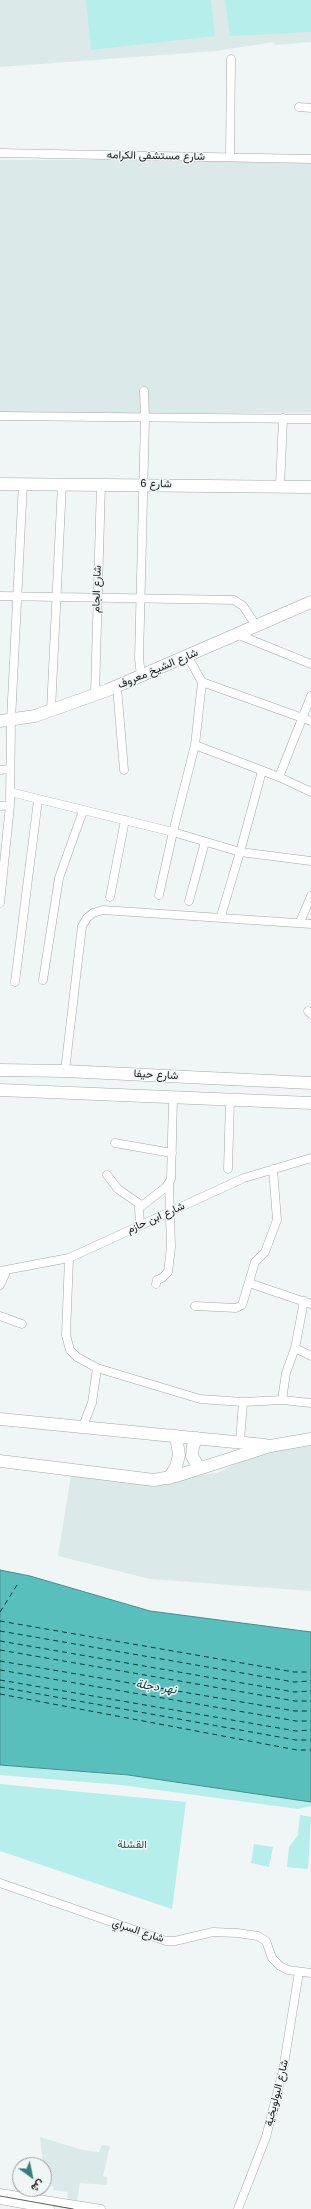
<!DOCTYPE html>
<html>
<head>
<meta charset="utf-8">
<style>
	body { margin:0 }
	#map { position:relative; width:311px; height:2209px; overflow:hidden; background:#f0f5f5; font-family:Helvetica,Vazirmatn,sans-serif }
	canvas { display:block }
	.north { position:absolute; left:12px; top:2157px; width:40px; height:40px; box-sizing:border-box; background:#f0f5f5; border:1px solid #9a9d9d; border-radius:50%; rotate:147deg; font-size:11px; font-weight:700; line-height:16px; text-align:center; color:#181a19 }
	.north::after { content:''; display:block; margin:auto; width:14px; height:18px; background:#377f7d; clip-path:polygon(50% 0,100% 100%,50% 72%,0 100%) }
</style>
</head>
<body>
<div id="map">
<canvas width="311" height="2209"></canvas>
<div class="north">ش</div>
</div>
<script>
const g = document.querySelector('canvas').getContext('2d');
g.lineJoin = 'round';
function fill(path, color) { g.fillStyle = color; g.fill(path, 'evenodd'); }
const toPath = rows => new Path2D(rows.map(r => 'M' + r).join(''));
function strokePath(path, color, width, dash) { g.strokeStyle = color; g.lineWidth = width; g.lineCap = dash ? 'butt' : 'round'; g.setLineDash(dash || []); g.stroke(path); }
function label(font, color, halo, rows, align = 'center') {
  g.font = font + ' Helvetica,Vazirmatn,sans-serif'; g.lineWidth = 3; g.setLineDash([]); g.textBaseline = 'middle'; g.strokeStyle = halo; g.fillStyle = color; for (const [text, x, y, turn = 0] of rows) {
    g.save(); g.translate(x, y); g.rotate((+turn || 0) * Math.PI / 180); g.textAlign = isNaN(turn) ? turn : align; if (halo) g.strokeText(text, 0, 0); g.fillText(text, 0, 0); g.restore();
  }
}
fill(toPath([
	[0,0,311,0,311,42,275,45,274,42,216,51,0,67],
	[311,159,311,413,0,415,0,160],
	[311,1440,311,1591,150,1579,58,1556,72,1469,154,1480,217,1473,270,1446],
	[40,2137,83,2150,99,2152,102,2145,110,2146,103,2176,107,2177,107,2185,80,2183,77,2201,67,2198,68,2192,53,2190,53,2186,47,2185,49,2173,44,2173]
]), '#dbeae9');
fill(toPath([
	[86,0,211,0,215,36,91,50],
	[225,0,311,0,311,32,230,36],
	[0,1765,151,1778,311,1802,311,1806,298,1809,121,1785,0,1775],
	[0,1784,186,1802,172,1909,0,1851],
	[300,1815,311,1817,308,1869,287,1867,289,1847,298,1835],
	[254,1844,273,1847,269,1867,251,1863]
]), '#b6eeec');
const water = toPath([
	[0,1570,30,1576,150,1611,311,1632,311,1802,128,1775,0,1765,0,1570]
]);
fill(water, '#59bfbc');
strokePath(water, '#468e8b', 1);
strokePath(toPath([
	[0,1612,17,1585],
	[0,1621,294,1672,311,1672],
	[0,1631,294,1682,311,1681],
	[0,1641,294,1692,311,1691],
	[0,1650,295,1701,311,1701],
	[0,1661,295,1711,311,1711],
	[0,1670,296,1721,311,1721],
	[0,1680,296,1731,311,1730],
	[0,1687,296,1740,311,1740],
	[0,1694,297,1750,311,1750]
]), '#063938', 1, [5, 4]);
const street = toPath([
	[299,107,311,108],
	[0,153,311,159],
	[230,157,231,59],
	[0,416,311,419],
	[280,487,283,418],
	[0,596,234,600,243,606,257,627],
	[239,635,311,664],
	[141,676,139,658,145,418,144,391],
	[202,682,311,721],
	[117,687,124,770],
	[95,694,101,484],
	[51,710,62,484],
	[195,745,279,777,311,792],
	[0,770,10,769],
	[279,777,311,696],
	[10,792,173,832,240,852,311,861],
	[0,806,10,805],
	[159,895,173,832,195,745,202,682,188,657],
	[110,897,125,820],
	[189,901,205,842],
	[0,903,10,805,11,720,23,483],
	[221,916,240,852,262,771],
	[300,922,311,896],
	[43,980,59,878,83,811],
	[15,982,38,800],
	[308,1011,311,1014],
	[65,1071,82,926,87,918,93,913,103,910,311,924],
	[115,1143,172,1153],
	[228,1169,230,1100],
	[107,1175,118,1189,141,1205],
	[140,1225,139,1208,166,1187,171,1179,173,1098],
	[69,1258,66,1335,70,1350,77,1357,97,1368,200,1399,243,1402,282,1400,311,1403],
	[0,1271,69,1258,244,1178,311,1158],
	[249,1283,311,1304],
	[156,1284,157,1280,162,1278,168,1272,171,1247,169,1183],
	[0,1285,7,1270],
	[195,1306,236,1308,242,1305,255,1262,265,1252,277,1220,273,1169],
	[0,1316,22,1324],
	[295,1348,311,1356],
	[282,1400,286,1373,295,1348,304,1301],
	[83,1426,92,1403,97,1368],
	[240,1442,243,1402],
	[0,1883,166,1941,175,1941,213,1932,237,1933,258,1936,266,1941,272,1958,280,1966,288,1970,311,1973],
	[0,2193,101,2209],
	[0,2200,50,2209],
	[238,2209,266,2137,283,2070,299,1972]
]);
const secondary = toPath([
	[0,484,311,487],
	[0,721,35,716,108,690,311,602],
	[0,1070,65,1071,311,1083],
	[0,1090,311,1103],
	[0,1419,265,1445],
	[197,1438,193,1446,192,1456,199,1468],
	[0,1461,154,1480,176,1476,270,1446,311,1439],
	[169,1478,176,1467,179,1455,176,1436]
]);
strokePath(street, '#a2a8a7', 9);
strokePath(secondary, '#a2a8a7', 13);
strokePath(street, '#fff', 8);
strokePath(secondary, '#fff', 12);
strokePath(toPath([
	[0,2196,73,2209]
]), '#5d6060', 1);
label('11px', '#181a19', '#f0f5f5', [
	["شارع مستشفى الكرامه",156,156,1],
	["شارع 6",156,484,1],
	["شارع الجام",97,589,-88],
	["شارع الشيخ معروف",158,669,-23],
	["شارع حيفا",156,1075,3],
	["شارع ابن حازم",156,1218,-24],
	["شارع السراي",138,1931,18],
	["شارع البولويخية",277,2093,-76]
]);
label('11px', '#265452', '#f0f5f5', [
	["القشلة",132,1845]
]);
label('italic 12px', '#063938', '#f0f5f5', [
	["نهر دجلة",156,1687,9]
]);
</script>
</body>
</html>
